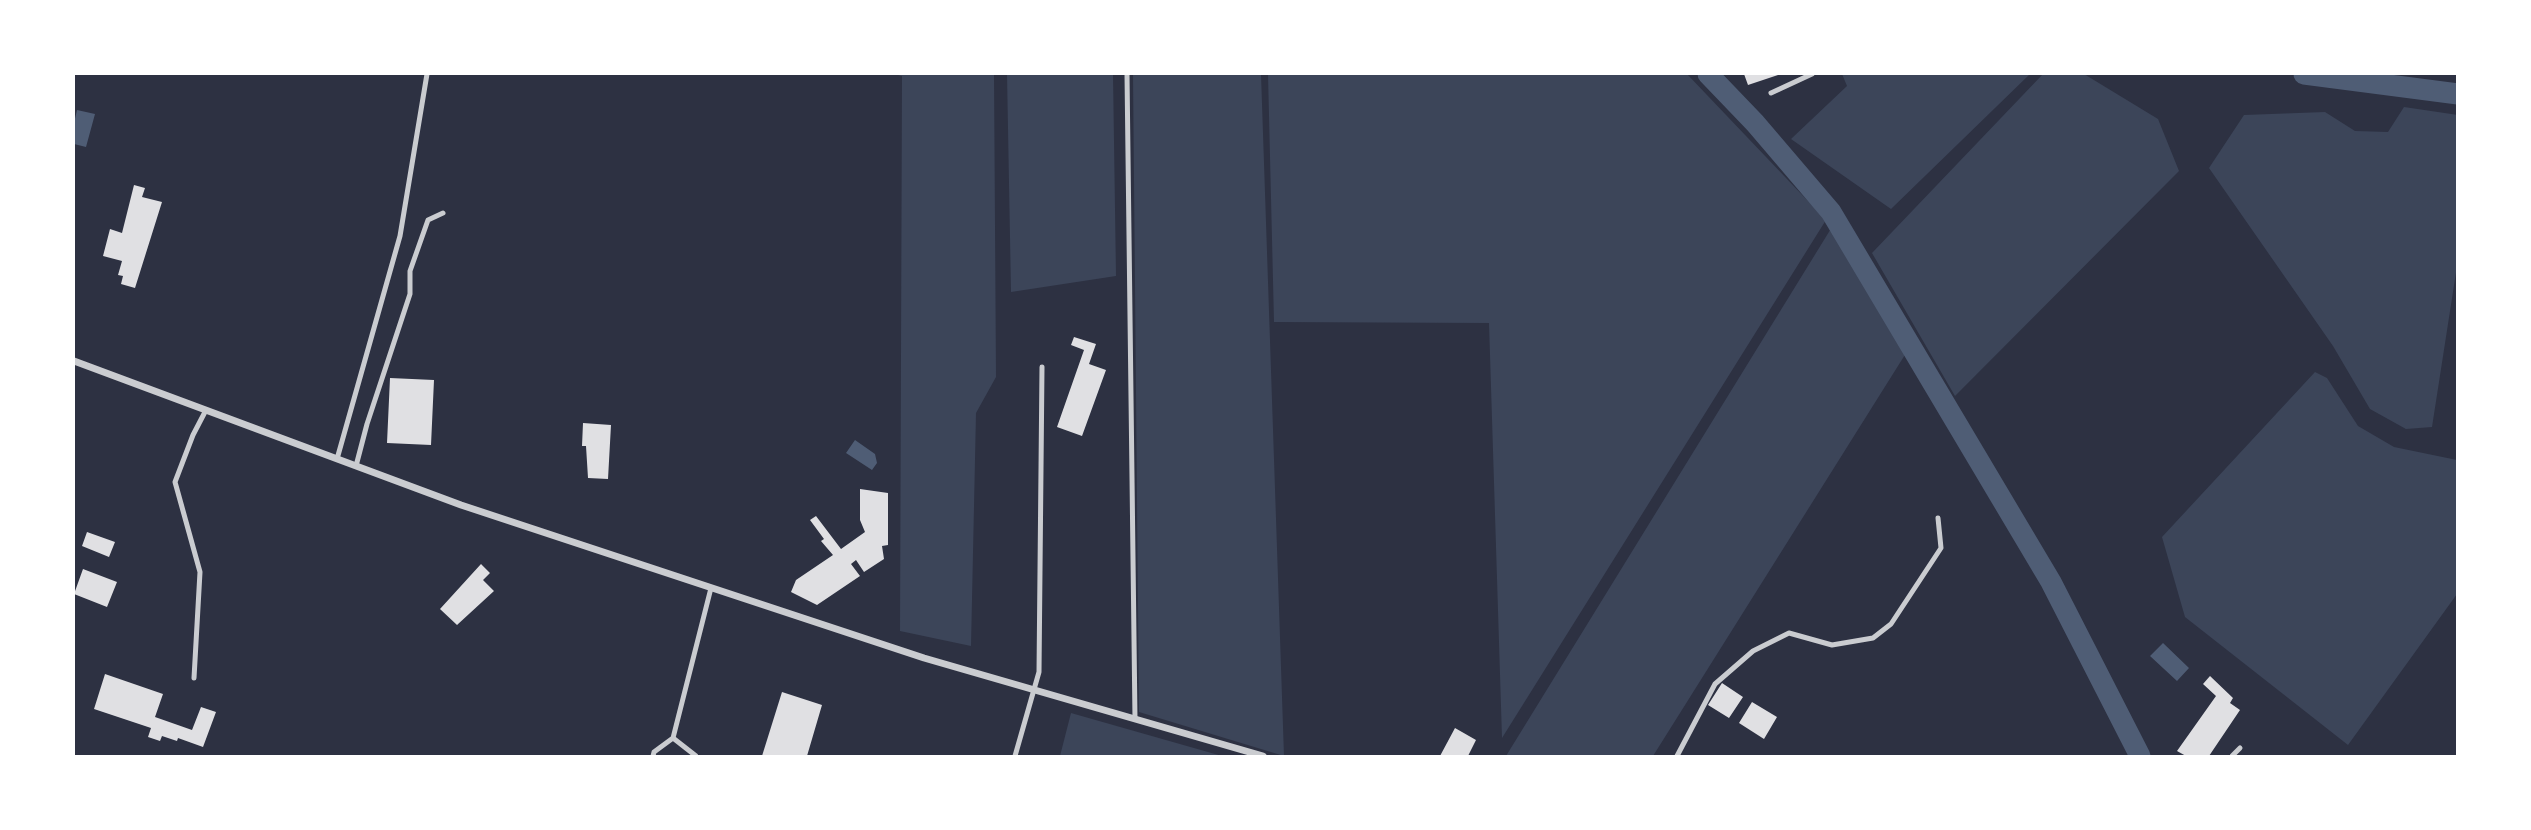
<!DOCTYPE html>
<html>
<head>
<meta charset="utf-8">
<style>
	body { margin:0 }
	#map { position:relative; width:2531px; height:830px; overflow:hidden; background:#2d3142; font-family:"Zilla Slab",serif }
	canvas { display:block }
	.frame { position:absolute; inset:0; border:75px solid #fff; pointer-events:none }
</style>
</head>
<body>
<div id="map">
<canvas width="2531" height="830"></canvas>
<div class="frame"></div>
</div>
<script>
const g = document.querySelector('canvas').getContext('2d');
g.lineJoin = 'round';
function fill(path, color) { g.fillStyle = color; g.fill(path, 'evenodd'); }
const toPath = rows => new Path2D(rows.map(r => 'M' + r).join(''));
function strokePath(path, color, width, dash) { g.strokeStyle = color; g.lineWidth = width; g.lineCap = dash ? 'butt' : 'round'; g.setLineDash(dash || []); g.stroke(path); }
fill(toPath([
	[894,74,994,74,996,377,976,413,971,646,900,631,902,76],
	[1007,74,1113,74,1116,276,1011,292],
	[1133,74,1261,74,1284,756,1139,712],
	[1268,74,1687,74,1826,220,1502,738,1489,323,1274,322],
	[1842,74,2030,74,1891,209,1791,139,1847,86],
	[2043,74,2084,74,2158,119,2179,171,1955,396,1872,253],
	[2404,107,2458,115,2457,266,2432,427,2406,429,2370,409,2333,346,2209,168,2244,115,2325,112,2355,131,2388,132],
	[1832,227,1908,350,1653,756,1506,756],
	[2315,372,2327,378,2358,426,2394,447,2457,460,2457,594,2348,745,2185,617,2162,537],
	[1071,713,1222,756,1060,756]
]), '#3c4559');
fill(toPath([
	[77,110,95,114,86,147,74,144,74,123],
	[855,440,875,454,877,463,872,470,846,453],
	[2163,643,2189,668,2177,681,2150,656]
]), '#4f5d75');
strokePath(toPath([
	[1708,74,1755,123,1831,212,2051,582,2140,756],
	[2304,74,2458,94]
]), '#4f5d75', 21);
fill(toPath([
	[1744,74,1781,74,1748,85],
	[134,185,145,188,142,197,162,202,135,288,121,284,123,276,118,275,122,261,103,256,110,229,122,233],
	[1074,337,1096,344,1089,364,1106,370,1082,436,1057,427,1084,350,1071,345],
	[390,378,434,380,431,445,387,443],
	[583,423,611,425,608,479,588,478,586,446,582,446],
	[860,489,888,493,888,545,882,546,884,559,864,572,856,560,851,564,860,576,817,605,791,592,796,580,833,555,821,541,824,539,810,520,816,516,841,549,865,532,860,520],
	[87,532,115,542,109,557,82,546],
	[481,564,490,573,483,580,494,591,457,625,440,609],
	[83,569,117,582,107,607,74,594],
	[105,674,163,694,155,717,192,730,201,707,216,712,203,747,178,738,177,741,162,736,160,741,148,737,151,728,94,709],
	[2210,676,2233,698,2230,703,2240,710,2209,756,2186,756,2177,751,2216,696,2203,684],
	[1722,683,1743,697,1729,718,1708,705],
	[782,692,822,705,807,756,762,756],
	[1752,702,1777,717,1764,739,1739,723],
	[1455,728,1476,740,1468,756,1440,756]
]), '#e0e0e3');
strokePath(toPath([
	[1127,74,1135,719],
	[1771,93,1812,74],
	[337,459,400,236,427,74],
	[356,466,367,424,410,294,410,271,428,220,443,213],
	[194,678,200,572,175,482,193,435,206,410],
	[653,756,654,752,673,738],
	[696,756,673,738,711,588],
	[1015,756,1039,672,1042,367],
	[1677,756,1715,684,1753,651,1789,633,1832,645,1873,638,1891,624,1941,548,1938,518],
	[2232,756,2240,748]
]), '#caccd0', 5);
strokePath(toPath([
	[74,361,461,505,924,658,1263,756]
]), '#caccd0', 7);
</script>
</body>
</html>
